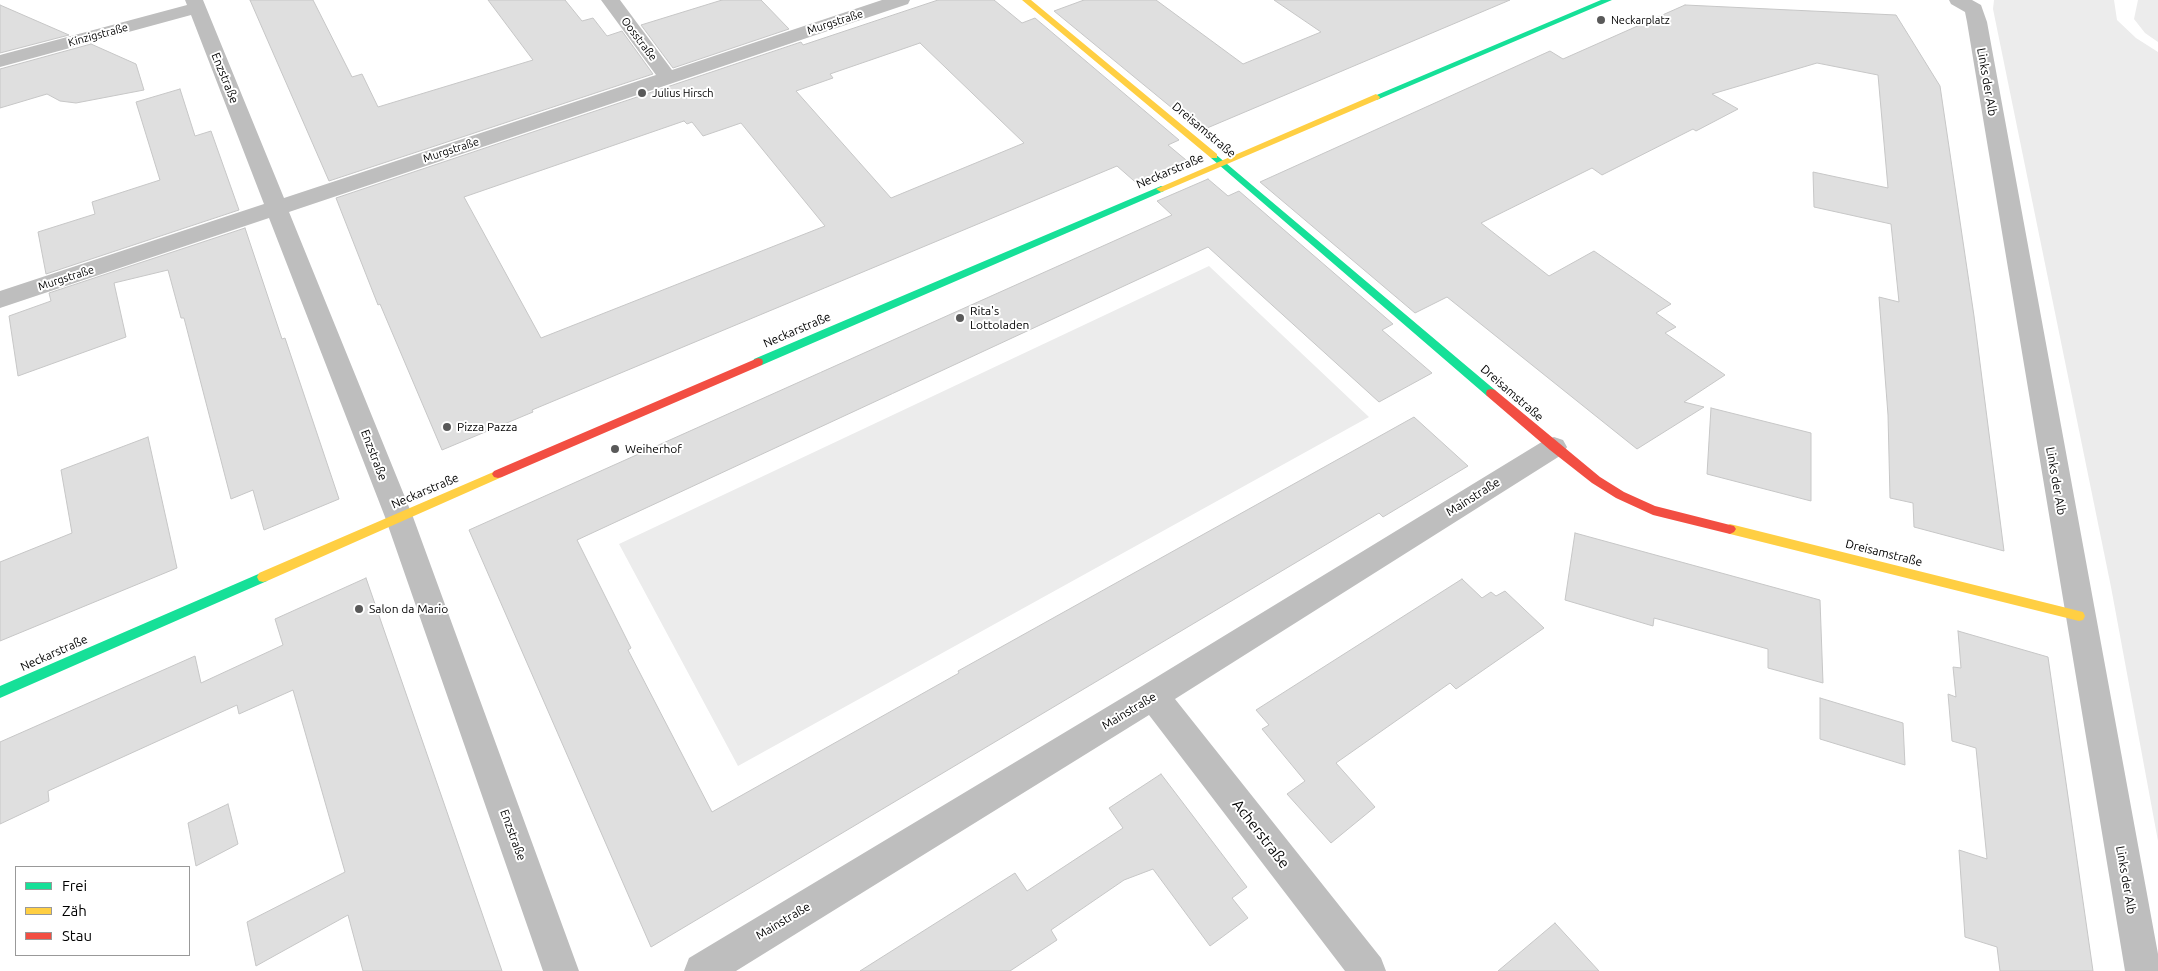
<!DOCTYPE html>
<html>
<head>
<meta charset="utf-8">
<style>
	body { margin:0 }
	#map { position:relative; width:2158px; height:971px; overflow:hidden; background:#fff; font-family:Ubuntu,sans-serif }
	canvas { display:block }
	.legend { position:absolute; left:15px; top:866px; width:175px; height:90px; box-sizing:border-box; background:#fff; border:1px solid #999; margin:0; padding:6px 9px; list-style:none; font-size:15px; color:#000 }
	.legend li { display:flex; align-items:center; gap:10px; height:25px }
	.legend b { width:25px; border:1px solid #999 }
</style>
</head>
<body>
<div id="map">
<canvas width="2158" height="971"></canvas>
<ul class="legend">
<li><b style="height:6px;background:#16e098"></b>Frei</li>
<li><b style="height:6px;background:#ffcf43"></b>Zäh</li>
<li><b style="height:6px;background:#f24e42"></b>Stau</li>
</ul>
</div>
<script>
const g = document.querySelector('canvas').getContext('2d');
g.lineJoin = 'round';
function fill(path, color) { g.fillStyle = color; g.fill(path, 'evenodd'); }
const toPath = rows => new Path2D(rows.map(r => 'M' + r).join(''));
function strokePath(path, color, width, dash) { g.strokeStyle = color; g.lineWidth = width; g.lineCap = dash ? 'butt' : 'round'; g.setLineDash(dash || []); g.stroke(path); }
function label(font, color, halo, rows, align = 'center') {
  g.font = font + ' Ubuntu,sans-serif'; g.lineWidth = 4; g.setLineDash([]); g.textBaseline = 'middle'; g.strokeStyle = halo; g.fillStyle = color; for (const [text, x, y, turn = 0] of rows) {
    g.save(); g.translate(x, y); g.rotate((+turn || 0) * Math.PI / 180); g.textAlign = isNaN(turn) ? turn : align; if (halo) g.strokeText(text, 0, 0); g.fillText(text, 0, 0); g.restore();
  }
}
fill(toPath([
	[1994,0,2114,0,2117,20,2136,38,2158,52,2158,841,2111,587,1993,9],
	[2138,0,2158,0,2158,42,2145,33,2134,19],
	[1209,266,1369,417,738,766,619,544]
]), '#ececec');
const building = toPath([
	[250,0,313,0,352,77,362,74,378,107,533,60,488,0,565,0,582,21,593,18,607,36,622,31,653,74,329,181,250,0],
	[722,0,761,0,789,29,673,68,641,25,722,0],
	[938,0,994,0,1022,23,1035,18,1179,140,1168,145,1192,165,1141,187,1117,166,532,410,533,412,442,450,380,304,378,305,336,198,801,42,803,45,938,0],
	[920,43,1024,143,891,198,796,91,833,78,830,74,920,43],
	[684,121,687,124,692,122,703,136,741,123,825,226,541,338,464,197,684,121],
	[1084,0,1156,0,1243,64,1321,32,1274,0,1510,0,1200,131,1054,11,1084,0],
	[0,5,69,35,0,53,0,5],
	[1685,5,1896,15,1940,86,1974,316,2004,551,1914,527,1913,503,1890,498,1888,415,1879,297,1899,302,1891,224,1814,207,1813,172,1888,188,1878,75,1817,63,1712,94,1738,109,1696,131,1693,129,1602,175,1592,168,1481,223,1549,276,1594,251,1671,304,1656,313,1676,327,1665,333,1725,375,1684,402,1704,407,1637,449,1447,297,1415,313,1260,182,1550,51,1563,59,1685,5],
	[91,44,136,64,144,90,76,103,60,101,47,94,0,108,0,69,91,44],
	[180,89,195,136,211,131,239,210,46,274,38,232,95,214,92,202,160,180,136,102,180,89],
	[1208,179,1228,196,1239,191,1393,324,1382,330,1432,373,1379,402,1208,247,577,540,631,648,628,650,712,812,959,673,958,671,1414,417,1468,466,1383,517,1379,513,651,947,469,530,1172,215,1157,201,1208,179],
	[245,228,282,339,285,338,339,499,264,530,253,490,231,499,184,318,181,318,168,270,114,283,126,337,18,376,9,316,51,301,49,293,245,228],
	[1711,408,1811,433,1811,501,1707,474,1711,408],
	[148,437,177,568,0,641,0,562,72,533,61,470,148,437],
	[1575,533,1820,600,1823,683,1768,668,1768,649,1654,618,1653,626,1565,600,1575,533],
	[366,578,502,971,363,971,348,915,256,966,247,922,345,872,293,690,239,714,237,705,48,791,49,801,0,824,0,742,195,656,201,683,283,645,275,619,366,578],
	[1462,579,1482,598,1491,592,1496,596,1505,591,1544,628,1456,689,1450,683,1336,763,1375,807,1331,843,1287,794,1305,781,1262,729,1269,725,1256,710,1462,579],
	[1958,631,2048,657,2093,971,2000,971,1997,947,1965,937,1959,850,1987,859,1976,748,1952,741,1948,694,1956,697,1953,667,1961,668,1958,631],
	[1820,698,1903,723,1905,765,1820,739,1820,698],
	[1161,774,1247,887,1232,898,1248,918,1210,946,1153,869,1124,880,1051,930,1057,940,1010,971,860,971,1015,873,1027,891,1123,828,1109,808,1161,774],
	[228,804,238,844,196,866,188,823,228,804],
	[1555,923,1599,971,1498,971,1555,923]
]);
fill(building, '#dfdfdf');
strokePath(building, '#c7c7c7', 1);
fill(toPath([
	[185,0,203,0,284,198,656,75,601,0,620,0,672,70,882,0,910,0,908,4,289,212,413,517,579,971,543,971,385,517,269,218,0,308,0,291,264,204,191,15,0,67,0,55,187,5,185,0],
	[1949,0,1972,0,1981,5,1987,22,2158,954,2158,971,2125,971,1967,22,1965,12,1951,4,1949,0],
	[1554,437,1563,440,1567,447,1563,454,1175,699,1381,958,1386,971,1345,971,1149,715,736,971,684,971,689,958,1142,686,1545,440,1554,437]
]), '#bebebe');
fill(toPath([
	[1601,0,1612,0,1379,99,1376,100,1372,97,1601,0],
	[1214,153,1495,390,1496,393,1495,396,1487,396,1211,158,1211,154,1214,153],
	[1161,186,1164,187,1164,191,762,365,754,365,753,362,754,359,1161,186],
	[263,572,267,573,269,577,267,581,0,698,0,686,263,572]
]), '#16e098');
fill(toPath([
	[1022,0,1031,0,1217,154,1217,158,1211,158,1022,0],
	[1376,94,1380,97,1379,99,1164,191,1161,192,1156,189,1376,94],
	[498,470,502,471,504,474,502,477,267,581,263,582,259,581,257,577,259,573,498,470],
	[1730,524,2079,611,2083,612,2085,616,2083,620,2079,621,1730,534,1726,532,1724,529,1726,526,1730,524]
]), '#ffcf43');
fill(toPath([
	[758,358,762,359,763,362,762,365,502,477,498,478,494,477,492,474,494,471,758,358],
	[1491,389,1495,390,1600,477,1624,492,1655,506,1734,526,1736,529,1734,532,1730,534,1653,515,1616,498,1592,483,1550,450,1487,396,1486,393,1487,390,1491,389]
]), '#f24e42');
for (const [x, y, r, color] of [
	[1601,20,5,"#595959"],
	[642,93,5,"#595959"],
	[960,318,5,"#595959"],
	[447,427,5,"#595959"],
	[615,449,5,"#595959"],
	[359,609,5,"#595959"]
]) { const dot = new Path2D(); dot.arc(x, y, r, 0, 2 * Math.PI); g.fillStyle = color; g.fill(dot); strokePath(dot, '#fff', 2); }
label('11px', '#000', '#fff', [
	["Neckarplatz",1611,20],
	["Julius Hirsch",652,93]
], 'left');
label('11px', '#000', '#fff', [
	["Murgstraße",835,22,-18],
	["Kinzigstraße",98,35,-15],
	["Oosstraße",639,39,53],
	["Murgstraße",451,150,-18],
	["Murgstraße",66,278,-18]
]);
label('12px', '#000', '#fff', [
	["Enzstraße",225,78,68],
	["Links der Alb",1987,82,80],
	["Dreisamstraße",1204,130,40],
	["Neckarstraße",1170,171,-23],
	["Neckarstraße",797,330,-23],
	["Dreisamstraße",1512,393,41],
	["Enzstraße",374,455,69],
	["Links der Alb",2056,481,80],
	["Neckarstraße",425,491,-23],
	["Mainstraße",1473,497,-32],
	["Dreisamstraße",1884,553,14],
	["Neckarstraße",54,653,-24],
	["Mainstraße",1129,711,-31],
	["Enzstraße",513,835,70],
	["Links der Alb",2126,880,80],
	["Mainstraße",783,921,-31]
]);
label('12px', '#000', '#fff', [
	["Rita's",970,311],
	["Lottoladen",970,325],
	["Pizza Pazza",457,427],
	["Weiherhof",625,449],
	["Salon da Mario",369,609]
], 'left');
label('15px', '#000', '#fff', [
	["Acherstraße",1261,834,52]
]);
</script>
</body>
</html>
